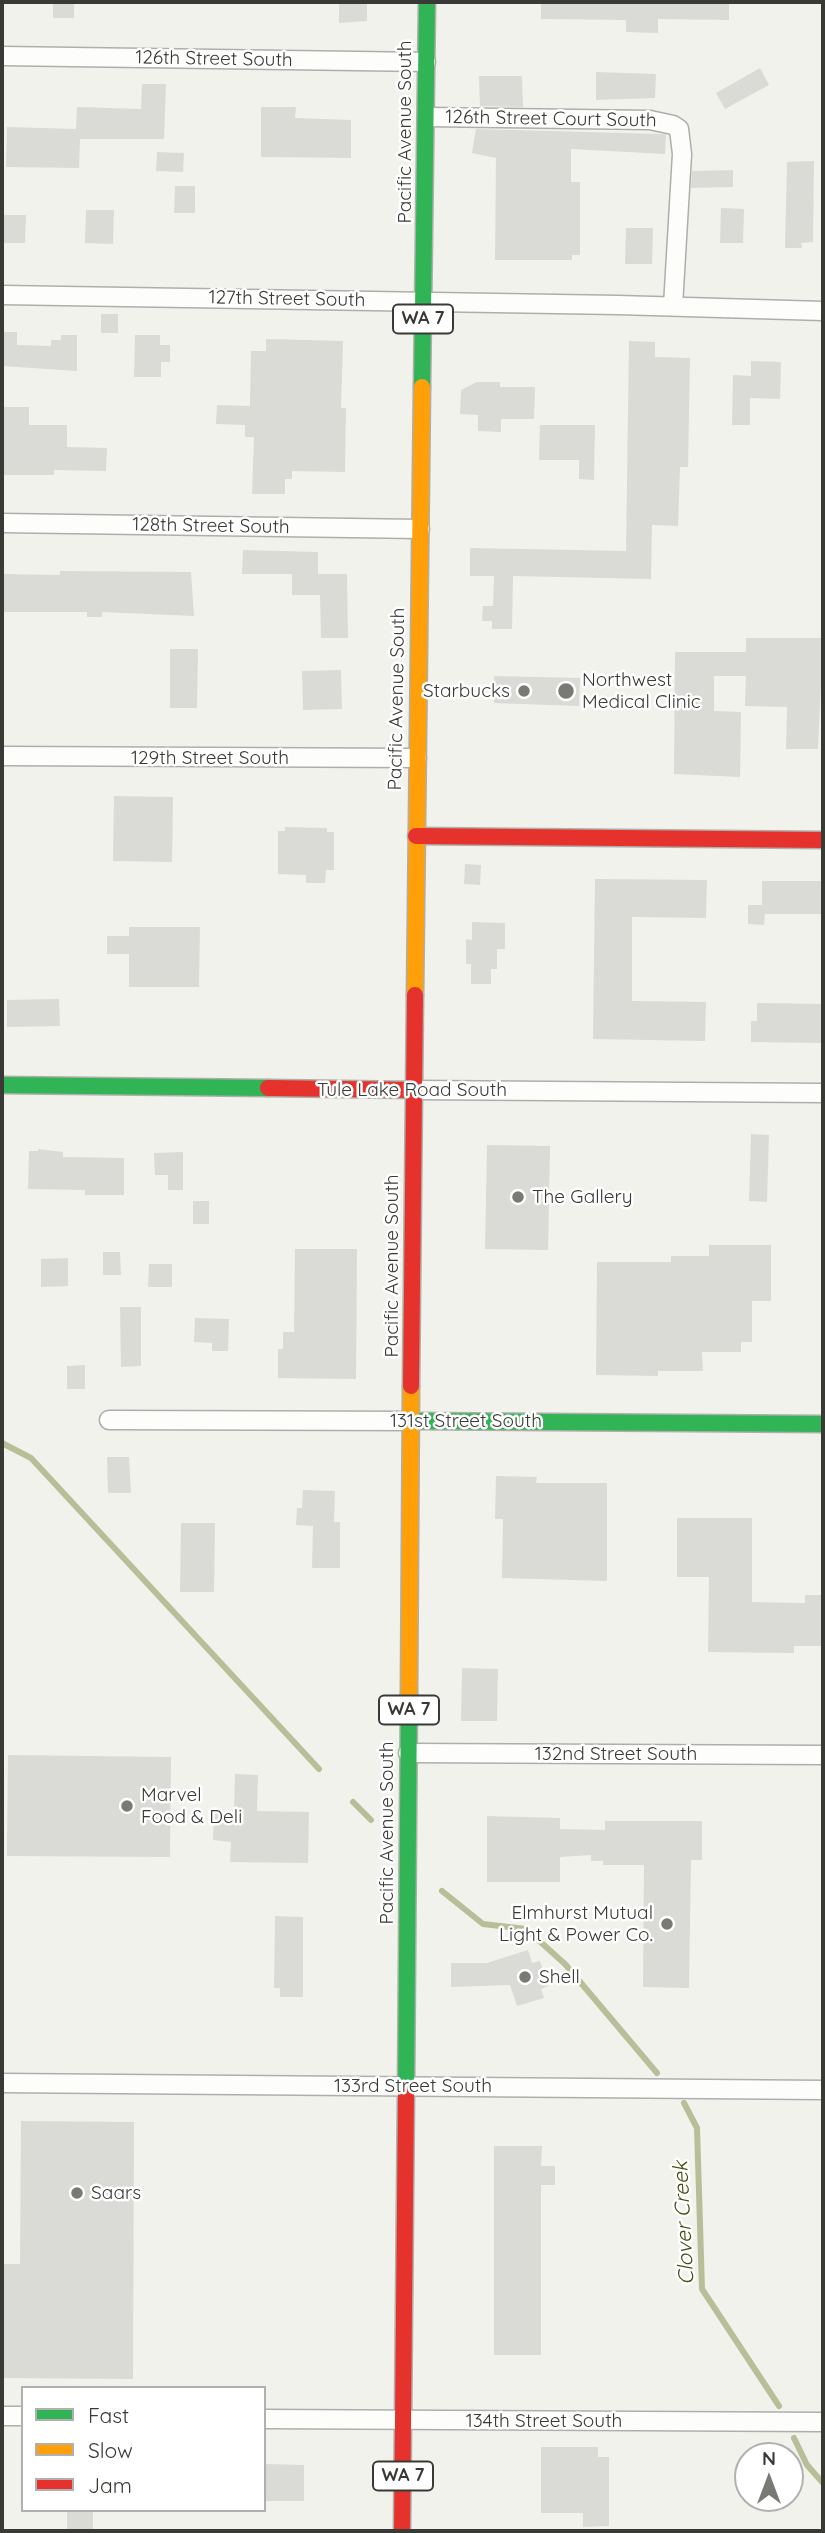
<!DOCTYPE html>
<html>
<head>
<meta charset="utf-8">
<style>
	body { margin:0 }
	#map { position:relative; width:825px; height:2533px; overflow:hidden; background:#f1f2ec; font-family:Quicksand,sans-serif }
	canvas { display:block }
	.frame { position:absolute; inset:0; border:4px solid #393a35; pointer-events:none }
	.legend { position:absolute; left:21px; top:2386px; width:245px; height:126px; box-sizing:border-box; background:#fff; border:2px solid #b0b0ae; margin:0; padding:9px 12px; list-style:none; font-size:21px; color:#393a35 }
	.legend li { display:flex; align-items:center; gap:14px; height:35px }
	.legend b { width:35px; border:2px solid #b0b0ae }
	.north { position:absolute; left:734px; top:2442px; width:70px; height:70px; box-sizing:border-box; background:#fff; border:2px solid #b0b0ae; border-radius:50%; rotate:0deg; font-size:19px; font-weight:700; line-height:28px; text-align:center; color:#393a35 }
	.north::after { content:''; display:block; margin:auto; width:24px; height:32px; background:#797a75; clip-path:polygon(50% 0,100% 100%,50% 72%,0 100%) }
</style>
</head>
<body>
<div id="map">
<canvas width="825" height="2533"></canvas>
<div class="frame"></div>
<ul class="legend">
<li><b style="height:9px;background:#30b455"></b>Fast</li>
<li><b style="height:9px;background:#ff9f0a"></b>Slow</li>
<li><b style="height:9px;background:#e5322d"></b>Jam</li>
</ul>
<div class="north">N</div>
</div>
<script>
const g = document.querySelector('canvas').getContext('2d');
g.lineJoin = 'round';
const toPath = rows => new Path2D(rows.map(r => 'M' + r).join(''));
function strokePath(path, color, width, dash) { g.strokeStyle = color; g.lineWidth = width; g.lineCap = dash ? 'butt' : 'round'; g.setLineDash(dash || []); g.stroke(path); }
function fill(path, color) { g.fillStyle = color; g.fill(path, 'evenodd'); }
function label(font, color, halo, rows, align = 'center') {
  g.font = font + ' Quicksand,sans-serif'; g.lineWidth = 5; g.setLineDash([]); g.textBaseline = 'middle'; g.strokeStyle = halo; g.fillStyle = color; for (const [text, x, y, turn = 0] of rows) {
    g.save(); g.translate(x, y); g.rotate((+turn || 0) * Math.PI / 180); g.textAlign = isNaN(turn) ? turn : align; if (halo) g.strokeText(text, 0, 0); g.fillText(text, 0, 0); g.restore();
  }
}
strokePath(toPath([
	[2,1443,31,1458,319,1769],
	[353,1802,371,1820],
	[442,1891,483,1924,526,1929,565,1964,657,2073],
	[684,2103,697,2128,702,2289,779,2406],
	[794,2438,807,2465,823,2483]
]), '#b8be98', 6);
fill(toPath([
	[53,2,74,2,74,18,53,18],
	[339,2,367,3,367,21,339,23],
	[541,2,729,2,729,20,658,19,658,33,626,32,626,20,541,19],
	[760,68,769,85,725,109,716,93],
	[596,72,656,74,655,98,596,100],
	[479,76,522,76,523,107,480,106],
	[142,84,166,84,164,139,80,139,79,168,6,167,7,127,76,129,77,107,141,109],
	[261,107,296,107,295,118,351,120,351,158,261,157],
	[476,129,662,134,666,135,665,154,571,149,571,182,580,182,580,255,572,255,572,260,495,260,496,158,472,153],
	[157,152,184,153,183,172,156,171],
	[814,161,813,242,801,243,802,248,785,248,787,162],
	[733,170,733,187,691,188,692,171],
	[175,186,195,186,195,213,174,213],
	[721,208,744,209,743,243,720,243],
	[86,210,114,210,113,244,85,243],
	[2,215,26,215,25,243,2,243],
	[626,228,653,228,652,264,625,264],
	[101,314,118,314,118,333,101,333],
	[2,332,17,332,17,345,51,346,51,340,61,340,61,335,77,335,77,371,2,366],
	[135,335,160,335,160,345,170,345,170,362,161,362,161,377,134,377],
	[266,339,343,341,341,408,346,408,345,472,292,471,292,479,285,479,285,494,252,494,254,437,245,437,245,425,216,424,217,405,250,406,251,351,266,351],
	[629,341,655,342,655,357,690,358,688,467,680,467,678,526,652,525,651,579,513,576,512,629,492,629,492,621,482,621,483,606,493,606,494,576,470,576,470,548,626,551],
	[751,361,781,362,780,399,750,398,750,425,732,425,733,375,751,376],
	[477,382,500,382,500,387,535,387,534,419,501,419,501,432,478,431,478,415,460,414,461,390],
	[4,407,29,407,29,425,67,425,67,447,107,448,106,471,54,470,54,475,2,475],
	[540,425,595,425,594,480,579,479,579,460,539,460],
	[243,550,318,552,318,574,347,574,348,638,321,638,320,595,292,595,292,574,242,574],
	[60,571,191,572,194,616,102,612,102,617,87,617,87,612,2,612,2,574,60,575],
	[746,638,823,638,818,749,786,749,787,707,745,706,746,676,714,676,714,711,741,712,740,777,674,774,675,652,746,652],
	[170,649,198,649,197,708,170,708],
	[341,670,342,709,303,710,302,671],
	[494,676,580,678,579,706,494,703],
	[114,796,173,797,172,862,113,861],
	[285,827,327,828,327,832,334,832,334,870,326,870,325,883,306,883,306,875,278,874,278,831,285,831],
	[465,864,481,865,480,885,464,884],
	[595,879,707,880,706,918,632,917,632,1001,706,1002,705,1041,593,1039],
	[762,881,823,881,823,914,765,914,764,925,748,924,748,905,762,905],
	[472,922,505,923,505,949,497,949,497,969,491,969,491,984,471,984,471,964,466,964,466,939,472,940],
	[129,927,200,927,199,987,129,987,129,954,107,954,107,936,129,936],
	[59,999,60,1026,7,1027,7,1000],
	[757,1003,823,1004,823,1043,751,1042,751,1021,757,1021],
	[751,1134,769,1135,767,1202,749,1201],
	[487,1145,550,1146,548,1250,485,1249],
	[38,1149,63,1152,63,1157,124,1158,124,1195,85,1195,85,1190,28,1189,29,1151,38,1151],
	[183,1152,183,1190,168,1190,168,1175,155,1175,154,1153],
	[193,1201,209,1201,209,1224,193,1224],
	[709,1245,771,1245,771,1301,752,1301,752,1342,741,1342,741,1352,702,1352,703,1371,658,1371,658,1376,596,1375,597,1262,671,1262,671,1256,709,1256],
	[295,1249,357,1249,356,1379,278,1378,278,1349,283,1349,283,1332,294,1332],
	[103,1252,120,1252,121,1275,103,1275],
	[68,1258,68,1286,41,1287,41,1259],
	[149,1264,172,1264,172,1287,148,1287],
	[120,1307,141,1307,141,1366,121,1367],
	[195,1318,229,1319,228,1351,212,1351,212,1343,194,1342],
	[85,1365,85,1389,67,1389,67,1366],
	[107,1457,129,1457,131,1493,108,1493],
	[496,1476,537,1477,536,1483,607,1483,607,1581,502,1578,503,1519,495,1519],
	[303,1490,335,1491,334,1522,340,1522,340,1568,312,1568,313,1526,296,1525,297,1508,302,1508],
	[677,1518,752,1518,752,1602,805,1603,805,1595,823,1595,823,1646,794,1646,794,1653,708,1652,709,1577,677,1577],
	[181,1523,215,1523,214,1592,180,1592],
	[462,1668,498,1669,497,1721,461,1721],
	[8,1755,171,1757,170,1857,7,1856],
	[235,1774,258,1775,257,1811,309,1812,308,1863,230,1862,231,1842,213,1840,214,1812,234,1811],
	[487,1816,560,1818,560,1829,605,1830,605,1821,702,1821,702,1860,691,1860,689,1988,643,1987,644,1865,603,1865,603,1861,591,1861,591,1855,560,1857,560,1882,487,1882],
	[275,1916,303,1917,303,1997,280,1997,280,1988,274,1988],
	[528,1950,532,1963,540,1961,548,1986,541,1989,544,1998,517,2006,510,1985,451,1987,451,1963,487,1963],
	[21,2121,134,2122,133,2379,2,2378,2,2264,20,2264],
	[494,2146,542,2146,541,2166,555,2166,555,2185,541,2185,541,2355,494,2355],
	[541,2447,598,2447,598,2457,609,2457,609,2526,583,2527,583,2513,541,2513],
	[264,2464,304,2465,304,2501,264,2501],
	[67,2510,93,2510,93,2531,67,2531]
]), '#dadbd6');
const street = toPath([
	[2,56,426,62],
	[427,117,650,120,673,125,679,129,682,154,673,306],
	[2,295,618,305,823,311],
	[2,523,420,529],
	[2,756,417,758],
	[414,1090,823,1093],
	[109,1420,411,1421],
	[408,1753,823,1755],
	[2,2083,823,2090],
	[2,2416,23,2416],
	[264,2419,823,2422]
]);
const fast = toPath([
	[422,387,427,2],
	[2,1085,268,1088],
	[411,1421,823,1424],
	[406,2092,409,1694]
]);
const slow = toPath([
	[415,995,422,387],
	[409,1694,411,1386]
]);
const jam = toPath([
	[416,836,823,840],
	[268,1088,414,1090],
	[411,1386,415,995],
	[402,2531,406,2092]
]);
strokePath(street, '#aeafab', 21);
strokePath(fast, '#aeafab', 19);
strokePath(slow, '#aeafab', 19);
strokePath(jam, '#aeafab', 19);
strokePath(street, '#fdfdfc', 18);
strokePath(fast, '#30b455', 16);
strokePath(slow, '#ff9f0a', 16);
strokePath(jam, '#e5322d', 16);
for (const [x, y, r, color] of [
	[524,691,7,"#797a75"],
	[566,691,9,"#797a75"],
	[518,1197,7,"#797a75"],
	[127,1806,7,"#797a75"],
	[667,1924,7,"#797a75"],
	[525,1977,7,"#797a75"],
	[77,2193,7,"#797a75"]
]) { const dot = new Path2D(); dot.arc(x, y, r, 0, 2 * Math.PI); g.fillStyle = color; g.fill(dot); strokePath(dot, '#fff', 2.5); }
for (const [x, y, w] of [
	[423,319,60],
	[409,1710,60],
	[403,2476,60]
]) { const box = new Path2D(); box.roundRect(x - w / 2, y - 14.5, w, 29, 5); g.fillStyle = '#fff'; g.fill(box); strokePath(box, '#393a35', 2); }
label('bold 18px', '#393a35', null, [
	["WA 7",423,319],
	["WA 7",409,1710],
	["WA 7",403,2476]
]);
label('19px', '#393a35', '#fff', [
	["126th Street South",214,59,1],
	["126th Street Court South",551,119,1],
	["Pacific Avenue South",405,132,-90],
	["127th Street South",287,299,1],
	["128th Street South",211,526,1],
	["Pacific Avenue South",397,699,-89],
	["129th Street South",210,758],
	["Tule Lake Road South",412,1090],
	["Pacific Avenue South",392,1266,-90],
	["131st Street South",466,1421],
	["132nd Street South",616,1754],
	["Pacific Avenue South",387,1833,-90],
	["133rd Street South",413,2086],
	["134th Street South",544,2421]
]);
label('19px', '#393a35', '#fff', [
	["Northwest",582,680],
	["Medical Clinic",582,702],
	["Starbucks",510,691,"right"],
	["The Gallery",532,1197],
	["Marvel",141,1795],
	["Food & Deli",141,1817],
	["Elmhurst Mutual",653,1913,"right"],
	["Light & Power Co.",653,1935,"right"],
	["Shell",539,1977],
	["Saars",91,2193]
], 'left');
label('italic 21px', '#464c10', '#fff', [
	["Clover Creek",684,2223,-93]
]);
</script>
</body>
</html>
